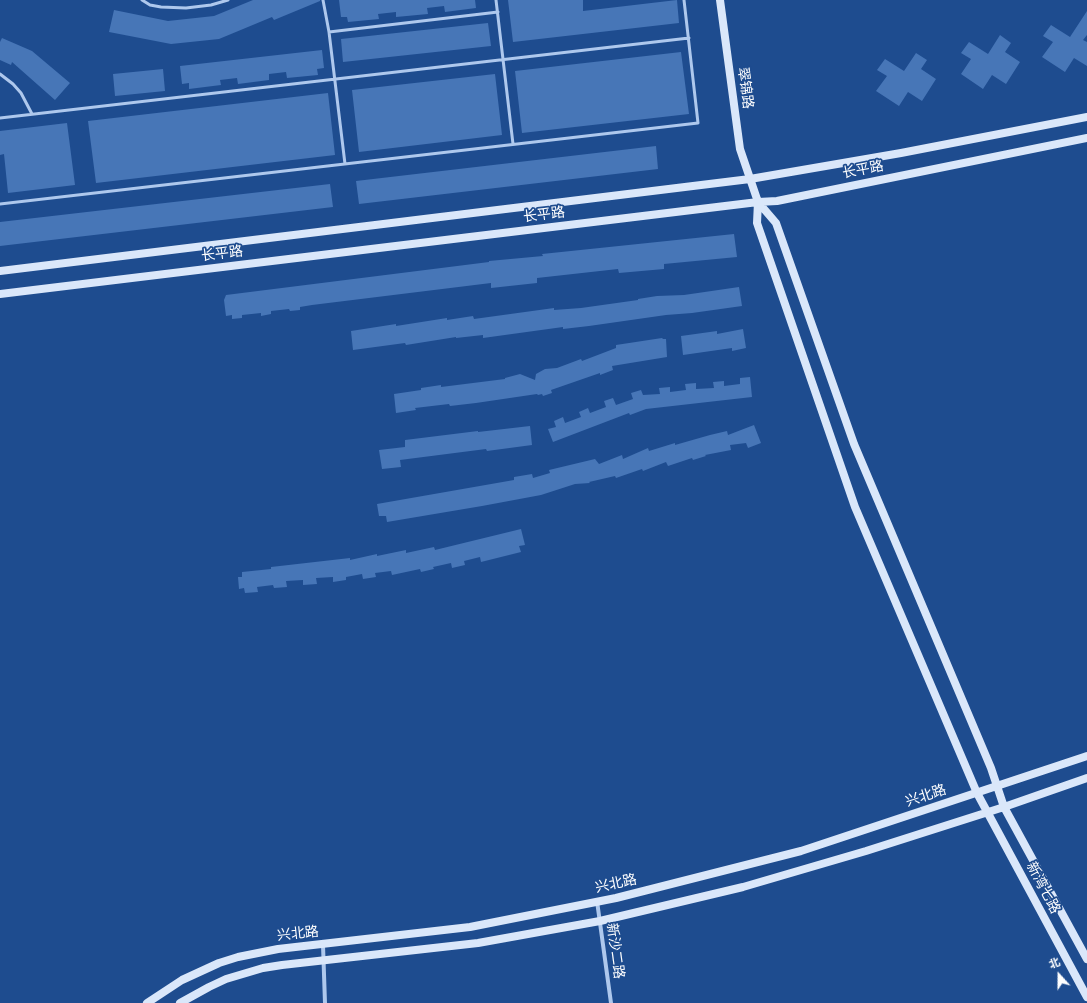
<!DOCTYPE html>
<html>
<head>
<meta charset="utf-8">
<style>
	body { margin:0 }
	#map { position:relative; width:1087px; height:1003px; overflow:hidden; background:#1e4c8f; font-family:"Fira Sans Condensed","Noto Sans SC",sans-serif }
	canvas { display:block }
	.north { position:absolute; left:1039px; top:955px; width:40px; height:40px; -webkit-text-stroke:3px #1e4c8f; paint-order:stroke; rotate:339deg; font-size:11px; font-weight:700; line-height:16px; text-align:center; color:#fff }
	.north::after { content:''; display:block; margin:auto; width:14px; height:18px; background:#fff; clip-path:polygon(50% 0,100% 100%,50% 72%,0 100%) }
</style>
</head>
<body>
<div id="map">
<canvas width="1087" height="1003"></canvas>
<div class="north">北</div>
</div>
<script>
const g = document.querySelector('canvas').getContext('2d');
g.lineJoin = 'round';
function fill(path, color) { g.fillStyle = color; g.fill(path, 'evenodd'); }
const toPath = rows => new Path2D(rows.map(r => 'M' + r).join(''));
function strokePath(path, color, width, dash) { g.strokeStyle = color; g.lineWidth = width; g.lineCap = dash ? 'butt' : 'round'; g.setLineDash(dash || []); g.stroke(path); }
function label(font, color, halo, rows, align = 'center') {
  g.font = font + ' "Fira Sans Condensed","Noto Sans SC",sans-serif'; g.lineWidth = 3.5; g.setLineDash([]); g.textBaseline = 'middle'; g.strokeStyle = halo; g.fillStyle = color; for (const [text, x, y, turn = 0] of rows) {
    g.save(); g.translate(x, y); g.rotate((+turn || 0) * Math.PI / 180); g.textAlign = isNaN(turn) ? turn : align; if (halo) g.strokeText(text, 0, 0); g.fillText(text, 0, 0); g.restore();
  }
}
fill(toPath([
	[253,0,320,0,320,1,274,20,272,17,219,39,171,44,109,32,114,10,168,21,214,16],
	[339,0,475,0,476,8,445,12,444,6,427,8,428,14,396,17,396,12,378,14,379,19,348,22,347,17,341,17],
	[508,0,583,0,583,11,677,0,679,23,513,42],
	[1087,11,1087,35,1083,40,1087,42,1087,66,1074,58,1065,72,1042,57,1053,42,1043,36,1051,25,1070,37],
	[488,23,491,46,343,62,341,39],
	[1000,35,1011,43,1005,52,1020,62,1006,84,992,75,983,89,961,74,971,59,961,53,969,42,988,54],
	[2,38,32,51,70,83,55,100,12,62,11,65,0,60,0,42],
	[322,50,324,68,317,69,318,75,287,78,286,72,269,74,269,80,238,84,237,78,220,80,221,85,189,89,189,83,182,84,180,66],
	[681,52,689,114,522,133,515,71],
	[916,53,927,60,921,69,936,79,922,101,908,92,899,106,876,91,887,76,877,70,885,59,904,71],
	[163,69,165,91,115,96,113,74],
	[495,74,502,135,359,152,352,90],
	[328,93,335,155,96,183,88,121],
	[67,123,75,185,8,193,4,154,0,155,0,131],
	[656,146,658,169,359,204,356,181],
	[330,184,333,207,0,246,0,222],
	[734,234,737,257,664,264,664,269,619,273,618,269,537,278,537,283,491,288,491,283,312,305,300,307,300,310,290,311,289,309,271,311,271,314,261,316,261,313,242,315,242,318,232,319,232,315,226,316,224,300,226,295,489,262,489,261,543,256,542,254],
	[739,287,742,306,692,313,666,315,589,326,563,329,563,327,483,338,483,335,456,338,456,337,406,345,405,343,353,350,351,331,396,324,396,326,447,318,447,320,473,316,474,319,554,308,554,310,581,308,638,300,638,299,657,296,684,295],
	[743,329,746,348,732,351,732,348,683,355,681,336,717,331,717,334],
	[662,338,663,339,666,339,667,357,612,366,613,370,600,375,600,373,551,390,552,393,543,396,542,394,538,395,537,394,476,403,450,406,449,404,415,408,416,410,396,413,394,394,421,390,421,388,441,385,441,387,505,379,505,378,520,374,535,380,536,374,545,369,557,368,581,359,582,361,616,348,616,345],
	[750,377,752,397,646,409,630,415,629,413,553,442,548,429,556,427,554,421,563,417,565,423,581,417,579,412,588,408,590,413,606,407,604,401,613,398,616,405,633,399,631,393,641,390,643,395,660,394,659,388,670,387,670,392,686,390,685,384,696,383,696,389,714,388,713,382,724,381,724,386,740,384,740,378],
	[754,425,761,443,748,448,746,443,730,445,731,450,705,455,706,456,693,460,692,458,668,466,666,462,643,471,642,469,616,478,615,476,589,482,590,483,575,484,541,495,482,506,387,522,386,516,379,516,377,504,514,480,514,477,532,474,533,478,550,473,549,470,595,459,599,464,622,455,623,459,648,448,649,451,675,443,675,445,710,435,727,431,728,435],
	[530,426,532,445,487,451,486,449,400,460,401,467,382,469,379,450,405,447,405,440,478,431,478,432],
	[521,529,525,545,519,546,521,552,481,562,480,557,464,561,465,565,452,568,451,563,433,567,434,569,421,572,420,569,392,575,391,571,375,573,376,577,363,579,362,574,346,577,346,580,333,582,333,577,316,578,317,584,303,585,303,580,286,581,287,587,274,588,273,585,257,587,258,592,245,593,244,588,239,589,238,577,242,577,242,572,271,569,271,567,350,558,350,560,377,554,377,556,406,550,406,553,434,547,435,550]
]), '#4776b7');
strokePath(toPath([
	[142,0,150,5,161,7,186,8,211,5,228,0],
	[323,0,329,32,345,164],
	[496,0,513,144],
	[329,32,498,12],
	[0,74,13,84,21,93,32,114],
	[0,118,689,38],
	[0,204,698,123,684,0]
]), '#aec8ed', 3);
strokePath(toPath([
	[597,901,611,1003],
	[323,945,325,1003]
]), '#aec8ed', 4);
strokePath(toPath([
	[720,0,740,149,758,202,776,223,854,444,991,768,1004,807,1087,959],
	[758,202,757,223,855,507,977,793,1087,997],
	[0,271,750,179,901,153,1087,117],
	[0,294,758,202,777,201,1087,138],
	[147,1003,182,980,219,963,238,957,278,949,470,927,616,898,801,851,1087,756],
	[180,1003,209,987,226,979,263,968,282,965,478,943,600,921,743,887,866,851,1004,807,1087,778]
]), '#dae7fa', 8);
label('14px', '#fff', '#1e4c8f', [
	["翠锦路",745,88,82],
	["长平路",863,170,-11],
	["长平路",544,215,-7],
	["长平路",222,254,-7],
	["兴北路",926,796,-18],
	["兴北路",616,884,-12],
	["新湾七路",1043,888,62],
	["兴北路",298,934,-6],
	["新沙二路",615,951,82]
]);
</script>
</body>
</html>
